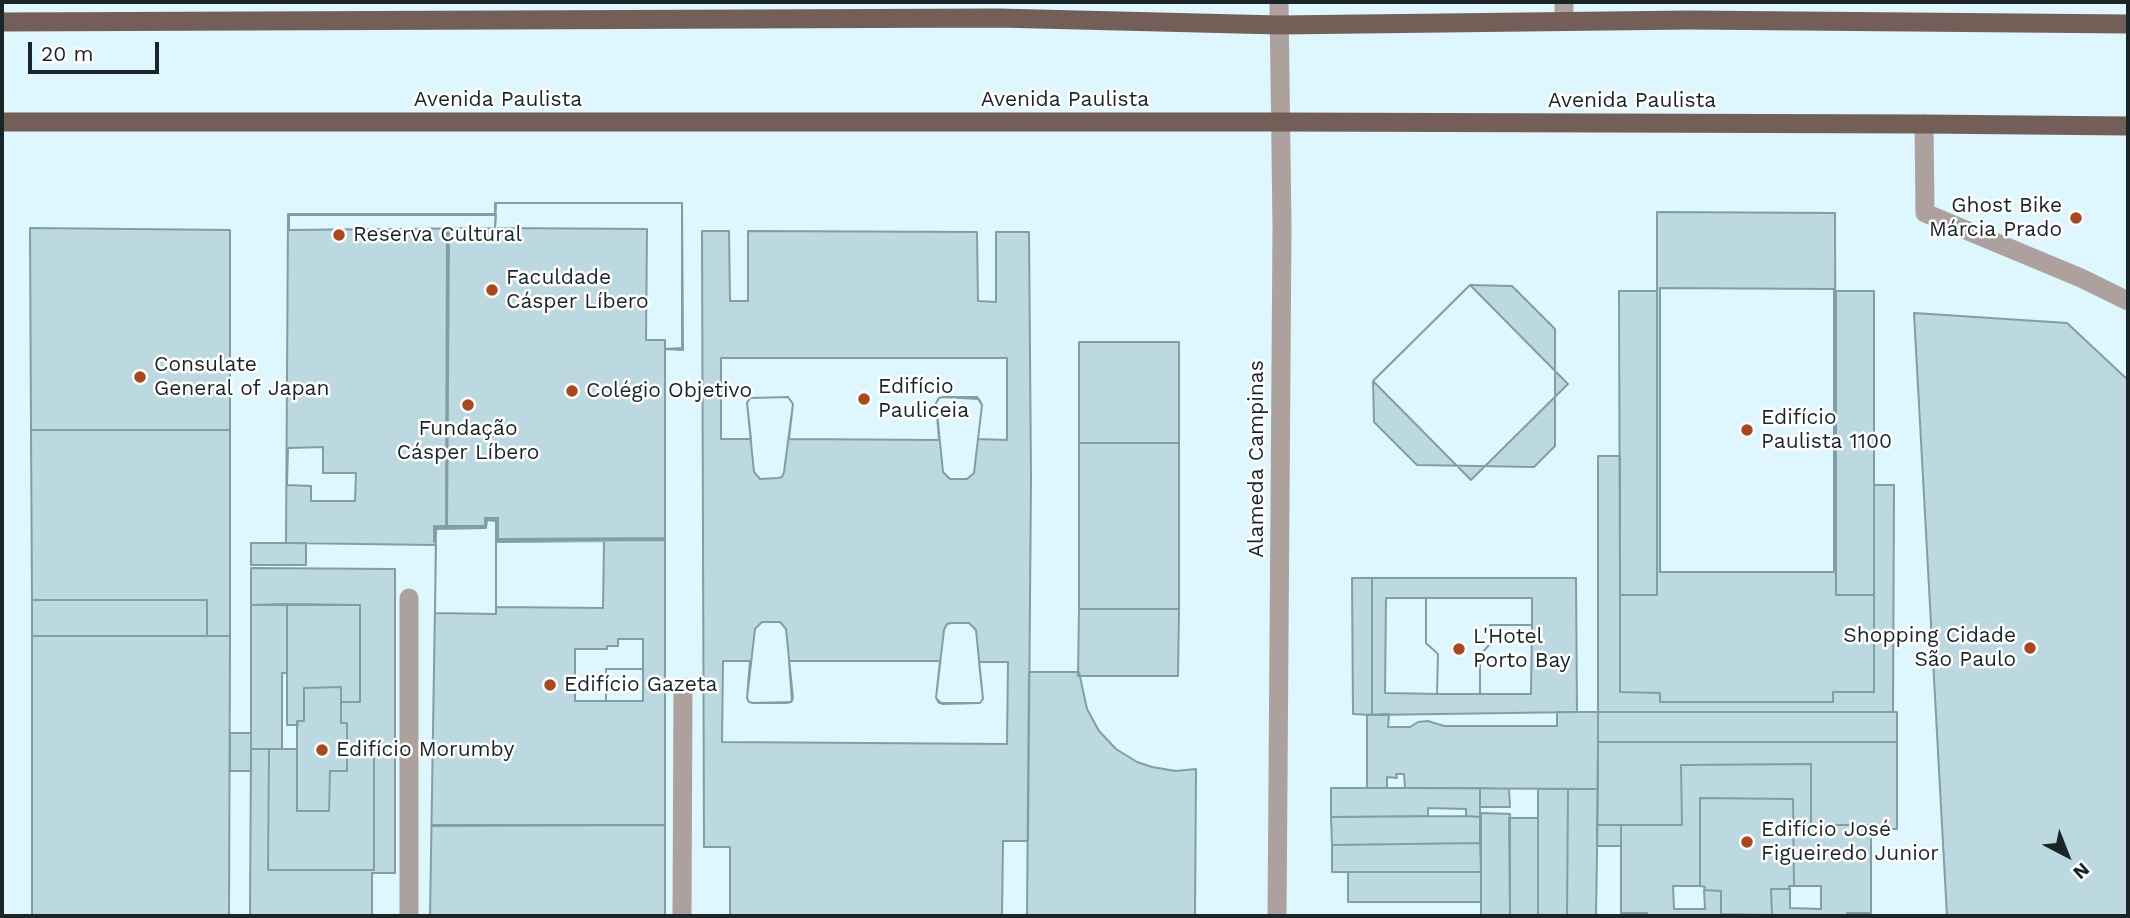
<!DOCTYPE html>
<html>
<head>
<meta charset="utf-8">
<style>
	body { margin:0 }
	#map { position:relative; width:2130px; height:918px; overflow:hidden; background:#def6fd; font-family:"Work Sans",sans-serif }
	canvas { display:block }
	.frame { position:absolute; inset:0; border:4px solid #1a2528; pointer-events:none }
	.north { position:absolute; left:2032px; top:820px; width:70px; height:70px; -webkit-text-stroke:5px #fff; paint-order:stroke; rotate:138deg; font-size:19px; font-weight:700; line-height:28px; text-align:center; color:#1a2528 }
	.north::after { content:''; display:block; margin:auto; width:24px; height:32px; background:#1a2528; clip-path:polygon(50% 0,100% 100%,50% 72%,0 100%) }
	.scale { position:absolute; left:28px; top:42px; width:131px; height:32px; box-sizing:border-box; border:4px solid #1a2528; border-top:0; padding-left:9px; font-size:21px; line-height:24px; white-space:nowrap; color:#1a2528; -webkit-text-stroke:5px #fff; paint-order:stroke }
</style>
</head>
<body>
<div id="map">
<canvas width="2130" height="918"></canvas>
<div class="frame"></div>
<div class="north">N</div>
<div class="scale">20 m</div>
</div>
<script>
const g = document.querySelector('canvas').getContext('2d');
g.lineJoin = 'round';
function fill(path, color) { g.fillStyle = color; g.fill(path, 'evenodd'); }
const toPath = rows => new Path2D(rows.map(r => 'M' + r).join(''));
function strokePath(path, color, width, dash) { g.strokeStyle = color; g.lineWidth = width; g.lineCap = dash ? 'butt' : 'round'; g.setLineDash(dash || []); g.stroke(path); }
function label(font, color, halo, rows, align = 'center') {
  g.font = font + ' "Work Sans",sans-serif'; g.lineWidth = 5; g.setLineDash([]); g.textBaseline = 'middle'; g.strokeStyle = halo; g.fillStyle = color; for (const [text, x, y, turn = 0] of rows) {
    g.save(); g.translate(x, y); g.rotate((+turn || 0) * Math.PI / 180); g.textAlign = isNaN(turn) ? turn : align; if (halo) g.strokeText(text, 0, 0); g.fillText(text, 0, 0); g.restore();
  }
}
const building = toPath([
	[495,203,682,203,683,350,665,349,665,916,430,916,436,545,286,543,288,214,495,214,495,203],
	[496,203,682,203,682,348,665,349,665,340,646,340,647,229,495,228,496,203],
	[1657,212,1835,213,1836,595,1874,595,1874,692,1833,692,1833,702,1660,702,1660,693,1620,692,1620,595,1657,595,1657,212],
	[289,215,496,215,495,228,289,230,289,215],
	[30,228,230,230,230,430,31,430,30,228],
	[447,228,449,228,447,526,446,526,447,228],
	[702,231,729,231,730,301,748,301,748,231,977,232,978,301,996,302,996,232,1029,232,1031,478,1028,841,1003,841,1002,916,730,916,730,847,704,847,702,231],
	[1470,285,1512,286,1555,329,1555,446,1534,467,1417,465,1374,422,1373,381,1470,285],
	[1470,285,1568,384,1471,480,1373,381,1470,285],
	[1660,288,1834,289,1834,572,1660,572,1660,288],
	[1619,291,1657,291,1657,595,1620,595,1619,291],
	[1836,291,1874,291,1874,595,1836,595,1836,291],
	[1914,313,2067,323,2128,380,2128,916,1947,916,1914,313],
	[1079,342,1179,342,1179,443,1079,443,1079,342],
	[721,358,1007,358,1007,440,978,439,982,405,979,399,943,397,939,398,936,403,939,440,789,439,793,404,788,397,750,398,747,403,751,439,721,439,721,358],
	[788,397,793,404,784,472,782,477,778,478,760,479,754,472,747,403,750,398,788,397],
	[943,397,977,397,982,405,974,473,967,479,950,479,943,472,936,403,939,398,943,397],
	[31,430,230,430,230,636,207,636,207,600,32,600,31,430],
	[1079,443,1179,443,1179,609,1079,609,1079,443],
	[323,447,323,473,356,473,355,501,311,501,311,486,287,485,288,448,323,447],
	[1598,456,1620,456,1620,692,1660,693,1660,702,1833,702,1833,692,1874,692,1874,485,1894,485,1893,712,1598,712,1598,456],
	[485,518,498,518,498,539,665,538,665,540,497,541,496,520,486,520,486,528,435,528,434,542,434,526,485,526,485,518],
	[487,520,496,521,496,614,435,613,436,529,486,528,487,520],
	[604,541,603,608,496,607,496,542,604,541],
	[251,543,306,543,306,565,251,565,251,543],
	[251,568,395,569,395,873,372,873,372,916,250,916,251,749,269,749,268,870,374,870,374,750,347,750,347,723,341,723,341,702,360,702,360,605,251,605,251,568],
	[1352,578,1372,578,1372,715,1353,714,1352,578],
	[1372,578,1576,578,1577,712,1372,715,1372,578],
	[1386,598,1426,598,1426,643,1438,654,1437,694,1385,693,1386,598],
	[1426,598,1532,598,1532,625,1490,625,1490,644,1480,655,1480,694,1437,694,1438,654,1426,643,1426,598],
	[32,600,207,600,207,636,32,636,32,600],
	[287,604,360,605,360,702,341,702,341,687,304,688,304,721,297,721,298,725,287,725,287,604],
	[287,604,287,673,282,673,282,749,251,749,251,605,287,604],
	[1079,609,1179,609,1178,676,1078,676,1079,609],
	[762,622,780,622,786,629,793,698,791,702,753,703,749,702,747,698,755,629,762,622],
	[951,623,969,623,976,630,983,699,980,703,942,704,936,698,944,630,947,624,951,623],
	[1490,625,1532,625,1531,694,1480,694,1480,655,1490,644,1490,625],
	[32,636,230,636,229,916,32,916,32,636],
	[618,639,643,639,643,669,606,669,606,701,575,701,575,649,607,649,607,646,618,646,618,639],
	[723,661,750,661,747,698,749,702,753,703,788,703,792,701,789,661,940,661,936,698,939,703,980,703,983,699,979,662,1008,662,1007,744,722,742,723,661],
	[606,669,643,669,643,701,606,701,606,669],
	[1029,672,1079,672,1087,709,1099,731,1116,749,1137,762,1152,767,1176,771,1196,769,1195,916,1027,916,1029,672],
	[341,687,341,723,347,723,347,771,330,771,329,811,297,811,297,721,304,721,304,688,341,687],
	[1557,712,1598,712,1598,789,1405,788,1404,774,1396,774,1397,778,1387,777,1387,788,1367,788,1367,715,1389,714,1388,727,1410,727,1418,722,1428,721,1444,726,1557,726,1557,712],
	[1598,712,1897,712,1897,742,1598,742,1598,712],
	[230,733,251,733,251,771,230,771,230,733],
	[1598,742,1897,742,1897,829,1872,829,1871,825,1811,825,1811,764,1681,765,1682,825,1597,825,1598,742],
	[269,749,297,749,297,811,329,811,330,771,347,771,347,750,374,750,374,870,268,870,269,749],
	[1811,764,1811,825,1871,825,1871,913,1847,913,1847,916,1647,916,1647,913,1621,913,1621,825,1682,825,1681,765,1811,764],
	[1331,788,1480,788,1480,817,1466,816,1466,809,1428,808,1428,816,1331,817,1331,788],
	[1480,788,1509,789,1510,807,1480,807,1480,788],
	[1538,789,1568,789,1567,916,1538,916,1538,789],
	[1568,789,1598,789,1596,916,1567,916,1568,789],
	[1700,798,1793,799,1794,886,1789,886,1790,889,1771,889,1772,915,1721,914,1721,891,1704,890,1705,887,1700,886,1700,798],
	[1700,798,1793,799,1794,886,1821,886,1821,909,1790,908,1790,889,1771,889,1772,915,1721,914,1721,891,1704,890,1705,909,1674,909,1673,886,1700,886,1700,798],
	[1481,813,1510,814,1510,916,1481,916,1481,813],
	[1466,816,1480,817,1480,843,1332,845,1331,817,1466,816],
	[1509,818,1538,818,1538,916,1510,916,1509,818],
	[432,825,665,825,432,826,432,825],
	[1597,825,1621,825,1621,846,1597,846,1597,825],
	[1480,843,1481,872,1332,872,1332,845,1480,843],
	[1348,872,1481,872,1481,902,1348,902,1348,872]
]);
fill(building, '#bcd9e2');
strokePath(building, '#819da5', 2);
strokePath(toPath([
	[1564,2,1564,21],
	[1924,124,1925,213,2081,278,2128,301],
	[409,598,409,916],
	[682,916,683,687]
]), '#ada19d', 19);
strokePath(toPath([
	[1277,916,1282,227,1279,2]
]), '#ada19d', 19);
strokePath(toPath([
	[2,22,998,18,1279,25,1690,20,2128,24],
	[2,122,1281,122,1924,124,2128,126]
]), '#735f58', 19);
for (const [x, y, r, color] of [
	[2076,218,7,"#ac471b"],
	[339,235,7,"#ac471b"],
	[492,290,7,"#ac471b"],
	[140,377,7,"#ac471b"],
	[572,391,7,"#ac471b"],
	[864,399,7,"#ac471b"],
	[468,405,7,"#ac471b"],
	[1747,430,7,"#ac471b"],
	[2030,648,7,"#ac471b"],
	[1459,649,7,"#ac471b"],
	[550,685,7,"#ac471b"],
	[322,750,7,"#ac471b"],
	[1747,842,7,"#ac471b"]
]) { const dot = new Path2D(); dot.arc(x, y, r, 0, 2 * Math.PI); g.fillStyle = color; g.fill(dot); strokePath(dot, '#fff', 2.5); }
label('21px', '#1a2528', '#fff', [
	["Avenida Paulista",498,100],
	["Avenida Paulista",1065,100],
	["Avenida Paulista",1632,101],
	["Alameda Campinas",1257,459,-90]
]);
label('21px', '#1a2528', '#fff', [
	["Ghost Bike",2062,206,"right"],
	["Márcia Prado",2062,230,"right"],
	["Reserva Cultural",353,235],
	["Faculdade",506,278],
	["Cásper Líbero",506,302],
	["Consulate",154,365],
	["General of Japan",154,389],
	["Edifício",878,387],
	["Pauliceia",878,411],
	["Colégio Objetivo",586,391],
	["Edifício",1761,418],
	["Paulista 1100",1761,442],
	["Fundação",468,429,"center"],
	["Cásper Líbero",468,453,"center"],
	["Shopping Cidade",2016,636,"right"],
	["São Paulo",2016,660,"right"],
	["L'Hotel",1473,637],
	["Porto Bay",1473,661],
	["Edifício Gazeta",564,685],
	["Edifício Morumby",336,750],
	["Edifício José",1761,830],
	["Figueiredo Junior",1761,854]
], 'left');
</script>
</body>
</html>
